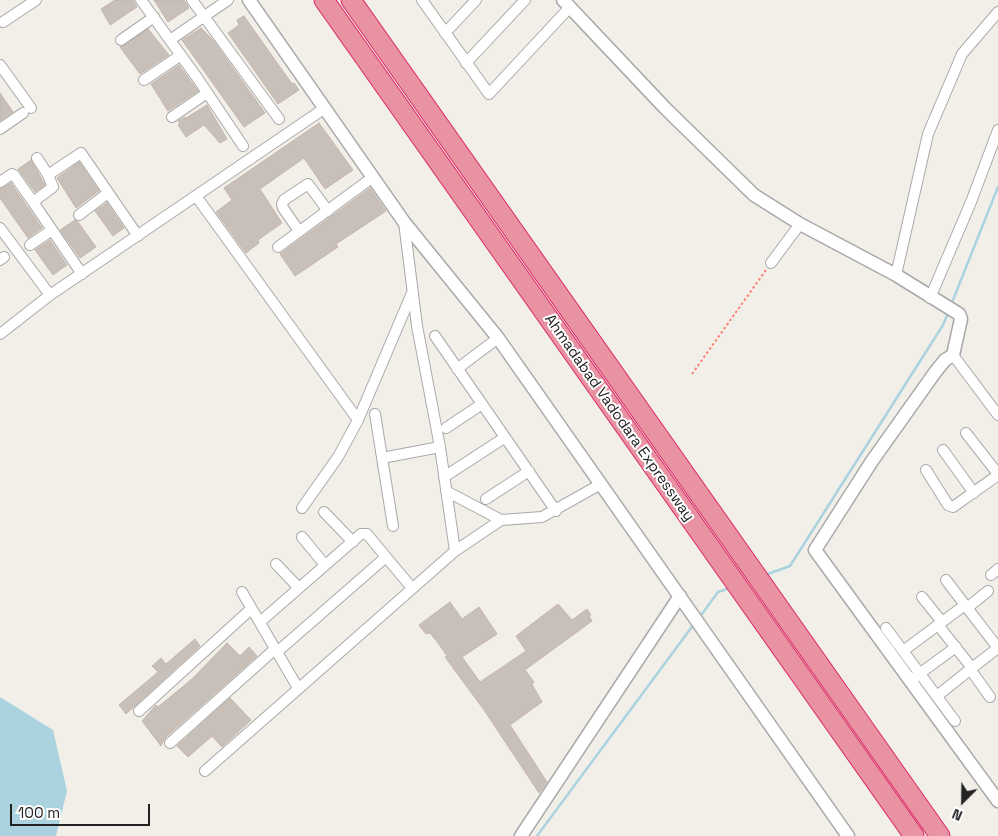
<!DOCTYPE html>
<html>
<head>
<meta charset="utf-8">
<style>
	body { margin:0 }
	#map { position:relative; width:998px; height:836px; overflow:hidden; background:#f2efe9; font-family:"Space Grotesk",sans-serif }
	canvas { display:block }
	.north { position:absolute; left:938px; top:776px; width:50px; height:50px; -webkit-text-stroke:4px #fff; paint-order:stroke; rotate:203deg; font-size:14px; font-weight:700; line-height:20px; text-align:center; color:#222 }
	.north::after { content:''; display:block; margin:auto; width:18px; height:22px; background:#222; clip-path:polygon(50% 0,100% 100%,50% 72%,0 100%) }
	.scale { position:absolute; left:10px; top:804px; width:140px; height:22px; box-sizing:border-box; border:2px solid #222; border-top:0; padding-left:6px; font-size:15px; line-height:18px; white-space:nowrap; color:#222; -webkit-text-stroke:4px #fff; paint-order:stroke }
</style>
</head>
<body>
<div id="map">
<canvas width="998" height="836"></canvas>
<div class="north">N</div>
<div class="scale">100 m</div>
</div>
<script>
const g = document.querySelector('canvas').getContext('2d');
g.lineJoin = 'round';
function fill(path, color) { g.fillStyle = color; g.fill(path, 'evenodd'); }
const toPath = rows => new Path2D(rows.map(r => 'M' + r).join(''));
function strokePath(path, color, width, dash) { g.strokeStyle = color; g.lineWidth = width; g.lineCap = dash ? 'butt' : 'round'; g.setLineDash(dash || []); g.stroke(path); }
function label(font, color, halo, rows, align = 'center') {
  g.font = font + ' "Space Grotesk",sans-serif'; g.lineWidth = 4; g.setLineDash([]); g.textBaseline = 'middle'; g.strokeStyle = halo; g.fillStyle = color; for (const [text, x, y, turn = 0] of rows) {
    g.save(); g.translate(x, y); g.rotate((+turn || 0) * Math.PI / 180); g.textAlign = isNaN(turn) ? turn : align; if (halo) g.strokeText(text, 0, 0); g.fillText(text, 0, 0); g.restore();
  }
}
fill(toPath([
	[0,697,53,730,67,791,56,836,0,836]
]), '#aad3df');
strokePath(toPath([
	[951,305,998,187],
	[765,575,790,566,943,325,948,313],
	[699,618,718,592,730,588],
	[537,836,694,624]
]), '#aad3df', 2.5);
const building = toPath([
	[115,0,133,0,137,7,110,25,101,9,115,0],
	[154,0,184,0,189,8,168,22,154,0],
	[244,16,292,84,294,83,299,90,278,104,228,33,239,25,237,20,244,16],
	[201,28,213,40,265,113,244,127,182,40,201,28],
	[148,29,169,55,140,74,120,47,148,29],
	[179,65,198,91,168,111,151,84,179,65],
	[0,93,13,112,0,121,0,93],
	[207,105,227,139,220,143,204,125,186,137,178,125,180,123,178,121,185,117,186,118,207,105],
	[319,123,353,170,325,189,304,158,260,189,282,223,258,240,259,243,246,253,216,212,232,200,224,188,319,123],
	[31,160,45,185,35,192,18,169,31,160],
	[79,162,99,191,76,208,57,178,79,162],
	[11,183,42,228,28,238,0,198,0,189,11,183],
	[370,188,386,211,336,244,338,247,295,276,280,254,370,188],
	[107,203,124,228,113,236,95,211,107,203],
	[75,220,78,222,96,247,80,258,60,230,75,220],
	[50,240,67,265,53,275,35,250,50,240],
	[450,602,462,619,479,607,497,634,462,657,480,682,526,651,516,636,558,604,572,620,587,609,591,615,589,616,592,621,525,670,534,682,532,684,542,702,510,725,547,782,539,793,484,710,445,657,447,656,438,643,430,633,426,634,419,625,450,602],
	[195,639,200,646,126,714,119,705,158,672,152,666,161,658,166,664,195,639],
	[227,643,240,656,249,647,257,656,165,738,161,746,142,721,156,705,158,707,192,679,227,643],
	[230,698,251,720,222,747,212,736,188,757,177,746,230,698]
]);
fill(building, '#c7bfb8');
strokePath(building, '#c4b6ab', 1);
const minor = toPath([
	[141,0,198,79,243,146],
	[192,0,279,119],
	[422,0,489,94,570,7],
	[3,22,36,0],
	[445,33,476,0],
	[121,40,154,17],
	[170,40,228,0],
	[466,63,525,0],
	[0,65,31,108],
	[144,80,181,55],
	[172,117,207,93],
	[0,129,23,113],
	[37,158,48,175],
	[0,182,12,174,14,175,33,202],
	[196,196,358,420],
	[79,215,108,193],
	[404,222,417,326,440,447,455,551],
	[0,228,50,295],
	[299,231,283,208,282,204,284,200,308,184,328,211],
	[30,245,52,230],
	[278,247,373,177],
	[0,260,4,257],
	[771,263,800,224],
	[82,274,33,202,53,187,48,175,81,153,138,236],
	[896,275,928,134,962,54,998,12],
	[930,298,971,202,998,130],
	[0,334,50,295,325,108],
	[435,336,556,511],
	[953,355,998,415],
	[457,369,498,338],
	[375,414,393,526],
	[446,428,482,404],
	[966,433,998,474],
	[943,450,974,493],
	[382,458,440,447],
	[926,470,948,505,953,507,998,475],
	[444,477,504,438],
	[446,491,501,520],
	[486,499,529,471],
	[302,508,338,457,358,420,412,293],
	[324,512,353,542],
	[302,537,325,565],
	[276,564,299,588],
	[991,575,998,569],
	[946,580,965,605],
	[242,592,298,688],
	[922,597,942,622],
	[967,608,988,591],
	[260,622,361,534,367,534,386,557],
	[886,628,955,721],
	[998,648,965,605,938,625,972,668,998,648],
	[903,651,938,625],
	[277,652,386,557,412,588],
	[970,669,990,697],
	[915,677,956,647],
	[937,696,972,668],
	[139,711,251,609],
	[170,743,275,649],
	[205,771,455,551,501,520,542,517,601,484]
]);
const tertiary = toPath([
	[249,0,404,222,498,338,848,836],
	[563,0,665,108,754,195,800,224,896,275,959,314,961,319,953,355,945,360,936,371,872,461,815,550,998,801],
	[521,836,680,596]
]);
const motorway = toPath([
	[324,0,914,836],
	[351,0,940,836]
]);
strokePath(minor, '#a9a9a9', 12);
strokePath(tertiary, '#a9a9a9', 15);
strokePath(motorway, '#dc2a67', 21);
strokePath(toPath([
	[692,374,766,270]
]), '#fa8072', 2, [2.5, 2.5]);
strokePath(minor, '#fff', 10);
strokePath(tertiary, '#fff', 12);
strokePath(motorway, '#e892a2', 19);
label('15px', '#222', '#fff', [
	["Ahmadabad Vadodara Expressway",619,418,55]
]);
</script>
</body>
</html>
